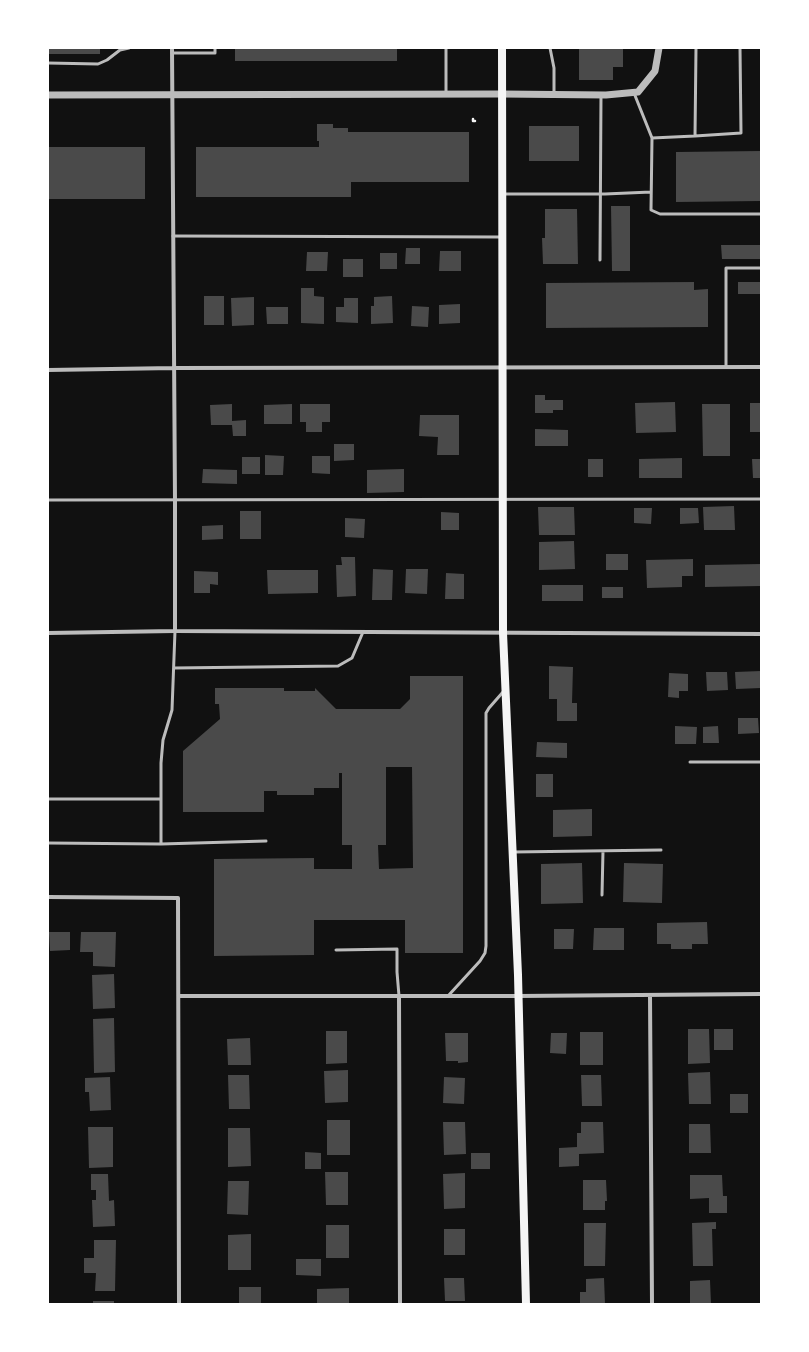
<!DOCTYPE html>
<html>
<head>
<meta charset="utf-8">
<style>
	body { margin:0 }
	#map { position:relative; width:809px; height:1352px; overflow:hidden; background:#111; font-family:"Space Grotesk",sans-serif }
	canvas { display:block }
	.frame { position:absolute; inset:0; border:49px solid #fff; pointer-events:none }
</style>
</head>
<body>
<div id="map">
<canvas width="809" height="1352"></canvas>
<div class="frame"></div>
</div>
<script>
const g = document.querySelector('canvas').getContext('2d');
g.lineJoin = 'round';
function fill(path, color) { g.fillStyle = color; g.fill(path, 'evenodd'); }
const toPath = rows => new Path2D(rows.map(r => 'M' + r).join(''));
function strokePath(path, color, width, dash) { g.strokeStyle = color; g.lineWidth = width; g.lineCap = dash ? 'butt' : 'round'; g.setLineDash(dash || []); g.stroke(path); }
fill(toPath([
	[48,48,100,48,100,54,48,54],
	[235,48,397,48,397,61,235,61],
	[579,48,623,48,623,67,613,67,613,80,579,80],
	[317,124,333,124,333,128,348,128,348,132,469,132,469,182,351,182,351,197,196,197,196,147,319,147,319,141,317,141],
	[529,126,579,126,579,161,529,161],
	[48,147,145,147,145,199,48,199],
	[761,151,761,201,676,202,676,152],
	[611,206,630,206,630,271,612,271],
	[545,209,577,209,578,264,543,264,542,238,545,238],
	[721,245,761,245,761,259,722,259],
	[406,248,420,248,420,264,405,264],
	[440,251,461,251,461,271,439,271],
	[307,252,328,252,327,271,306,271],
	[380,253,397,253,397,269,380,269],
	[343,259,363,259,363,277,343,277],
	[694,282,694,290,708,289,708,327,546,328,546,283],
	[738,282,761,282,761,294,738,294],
	[301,288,314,288,314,296,324,297,324,324,301,323],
	[204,296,224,296,224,325,204,325],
	[392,296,393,323,371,324,371,306,374,306,374,297],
	[254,297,254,325,232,326,231,298],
	[344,298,358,298,358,323,336,322,336,307,344,307],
	[460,304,460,323,439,324,439,305],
	[412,306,429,307,428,327,411,326],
	[266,307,288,307,288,324,267,324],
	[535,395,545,395,545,400,563,400,563,410,553,410,553,413,535,413],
	[675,402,676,432,636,433,635,403],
	[750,403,761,403,761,432,750,432],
	[232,404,232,421,246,420,246,436,233,436,232,425,211,425,210,405],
	[292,404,292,424,264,424,264,405],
	[300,404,330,404,330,422,322,422,322,432,306,432,306,422,300,422],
	[702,404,730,404,730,456,703,456],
	[420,415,459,415,459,455,437,455,438,437,419,436],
	[535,429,568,430,568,446,535,446],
	[334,444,354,444,354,460,334,461],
	[265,455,284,456,283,475,265,475],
	[312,456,330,456,330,474,312,473],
	[242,457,260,457,260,474,242,474],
	[682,458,682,478,639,478,639,459],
	[588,459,603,459,603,477,588,477],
	[752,459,761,459,761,478,753,478],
	[203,469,237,470,237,484,202,483],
	[404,469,404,492,367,493,367,470],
	[734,506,735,530,704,530,703,507],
	[538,507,574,507,575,535,539,535],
	[634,508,652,508,651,524,634,523],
	[680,508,698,508,699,523,680,524],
	[240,511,261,511,261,539,240,539],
	[441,512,459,513,459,530,441,530],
	[345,518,365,519,364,538,345,537],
	[223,525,223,539,202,540,202,526],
	[574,541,575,569,539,570,539,542],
	[606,554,628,554,628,570,606,570],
	[341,557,355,557,356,596,337,597,336,565,342,565],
	[693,559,693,576,682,576,682,587,647,588,646,560],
	[761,564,761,586,705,587,705,565],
	[373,569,393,570,392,600,372,600],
	[406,569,428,569,427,594,405,593],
	[267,570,318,570,318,593,268,594],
	[194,571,218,572,218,585,210,584,210,593,194,593],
	[446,573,464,574,464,599,445,599],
	[542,585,583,585,583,601,542,601],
	[602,587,623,587,623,598,602,598],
	[549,666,573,667,572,703,577,703,577,721,557,721,557,699,549,699],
	[761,671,761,688,736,689,735,672],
	[706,672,727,672,728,690,707,691],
	[669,673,688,674,688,691,679,691,679,698,668,697],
	[410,676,463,676,463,953,405,953,405,920,314,920,314,955,214,956,214,859,314,858,314,869,352,869,352,845,342,845,342,773,339,773,339,788,314,788,314,795,277,795,277,791,264,791,264,812,183,812,183,751,220,719,219,704,215,704,215,688,284,688,284,691,315,691,315,688,336,709,400,709,410,699],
	[386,767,412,767,413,868,379,869,378,845,386,845],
	[738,718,758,718,759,733,738,734],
	[675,726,697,727,696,744,675,744],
	[718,726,719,743,703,743,703,727],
	[537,742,567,743,567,758,536,757],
	[536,774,553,774,553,797,536,797],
	[592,809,592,836,553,837,553,810],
	[582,863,583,903,541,904,541,864],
	[624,863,663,864,662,903,623,902],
	[707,922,708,944,692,944,692,949,671,949,671,944,657,944,657,923],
	[594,928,624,928,624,950,593,950],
	[554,929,574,929,573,949,554,949],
	[49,932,70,932,70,950,50,951],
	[81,932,116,932,115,967,93,966,93,952,80,952],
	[114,974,115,1008,93,1009,92,975],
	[114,1018,115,1072,94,1073,93,1019],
	[688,1029,709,1029,710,1063,688,1064],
	[714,1029,733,1029,733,1050,714,1050],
	[326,1031,347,1031,347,1063,326,1064],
	[580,1032,603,1032,603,1065,580,1065],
	[445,1033,468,1033,468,1062,458,1063,458,1061,446,1061],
	[551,1033,567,1033,566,1054,550,1053],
	[250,1038,251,1065,228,1065,227,1039],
	[348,1070,348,1102,325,1103,324,1071],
	[710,1072,711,1104,689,1104,688,1073],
	[228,1075,249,1075,250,1109,229,1109],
	[581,1075,601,1075,602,1106,582,1106],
	[110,1077,111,1110,90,1111,89,1092,85,1092,85,1078],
	[444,1077,465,1078,464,1104,443,1103],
	[730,1094,748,1094,748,1113,730,1113],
	[327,1120,350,1120,350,1155,327,1155],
	[443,1122,465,1122,466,1154,444,1155],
	[581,1122,603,1122,604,1153,579,1154,579,1166,559,1167,559,1148,577,1147,577,1133,581,1133],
	[689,1124,710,1124,711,1153,689,1153],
	[88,1127,113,1127,113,1167,89,1168],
	[228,1128,250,1128,251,1166,228,1167],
	[305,1152,321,1153,321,1169,305,1169],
	[471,1153,490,1153,490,1169,471,1169],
	[325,1172,348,1172,348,1205,326,1205],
	[465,1173,465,1208,444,1209,443,1174],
	[91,1174,108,1174,109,1201,114,1200,115,1226,93,1227,92,1200,96,1200,96,1190,91,1190],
	[690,1175,722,1175,723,1196,727,1196,727,1213,709,1213,709,1198,690,1199],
	[583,1180,606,1180,607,1201,605,1201,605,1210,583,1210],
	[228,1181,249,1181,248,1215,227,1214],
	[716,1222,716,1229,712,1229,713,1266,693,1266,692,1223],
	[584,1223,606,1223,605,1266,584,1266],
	[326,1225,349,1225,349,1258,326,1258],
	[444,1229,465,1229,465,1255,444,1255],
	[251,1234,251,1270,228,1270,228,1235],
	[94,1240,116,1240,115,1291,95,1291,96,1273,84,1273,84,1258,94,1258],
	[296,1259,321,1259,321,1276,296,1275],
	[444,1278,464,1278,465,1301,445,1301],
	[604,1278,605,1304,580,1304,580,1292,586,1292,586,1279],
	[710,1280,711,1304,690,1304,690,1281],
	[239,1287,261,1287,261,1304,239,1304],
	[349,1288,349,1304,317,1304,317,1289],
	[93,1301,114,1301,114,1304,93,1304]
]), '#4a4a4a');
strokePath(toPath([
	[473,119,473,121,475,121]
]), '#f5f5f5', 2.5);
strokePath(toPath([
	[446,48,446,94],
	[550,48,554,68,554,94],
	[172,53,215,53,215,48],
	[48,63,98,64,107,60,120,50,129,48],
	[634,93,652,138,651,210,660,214,761,214],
	[695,136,741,133,740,48],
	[652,138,695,136,696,48],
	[503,194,605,194,651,192],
	[173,236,501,237],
	[600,260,601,95],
	[726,367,726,268,761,268],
	[48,500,761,499],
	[174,668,338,666,352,658,363,632],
	[690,762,761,762],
	[48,799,161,799],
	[48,843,161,844,266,841],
	[161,844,161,763,163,740,172,710,175,631],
	[513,852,661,850],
	[602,895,603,851],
	[336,950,397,949,397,972,399,996],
	[448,996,480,961,485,953,486,946,486,713,489,708,503,692]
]), '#bcbcbc', 3);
strokePath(toPath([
	[172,48,175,500,175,631],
	[48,370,174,368,761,367],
	[48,633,175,631,761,634],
	[48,897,178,898,179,1304],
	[650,995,652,1304],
	[179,996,518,996,761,994],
	[399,996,400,1304]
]), '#bcbcbc', 4);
strokePath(toPath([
	[48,95,501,94,606,95,638,92,655,71,659,48]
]), '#bcbcbc', 7);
strokePath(toPath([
	[502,48,503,633,518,975,526,1304]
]), '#f5f5f5', 8);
</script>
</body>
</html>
